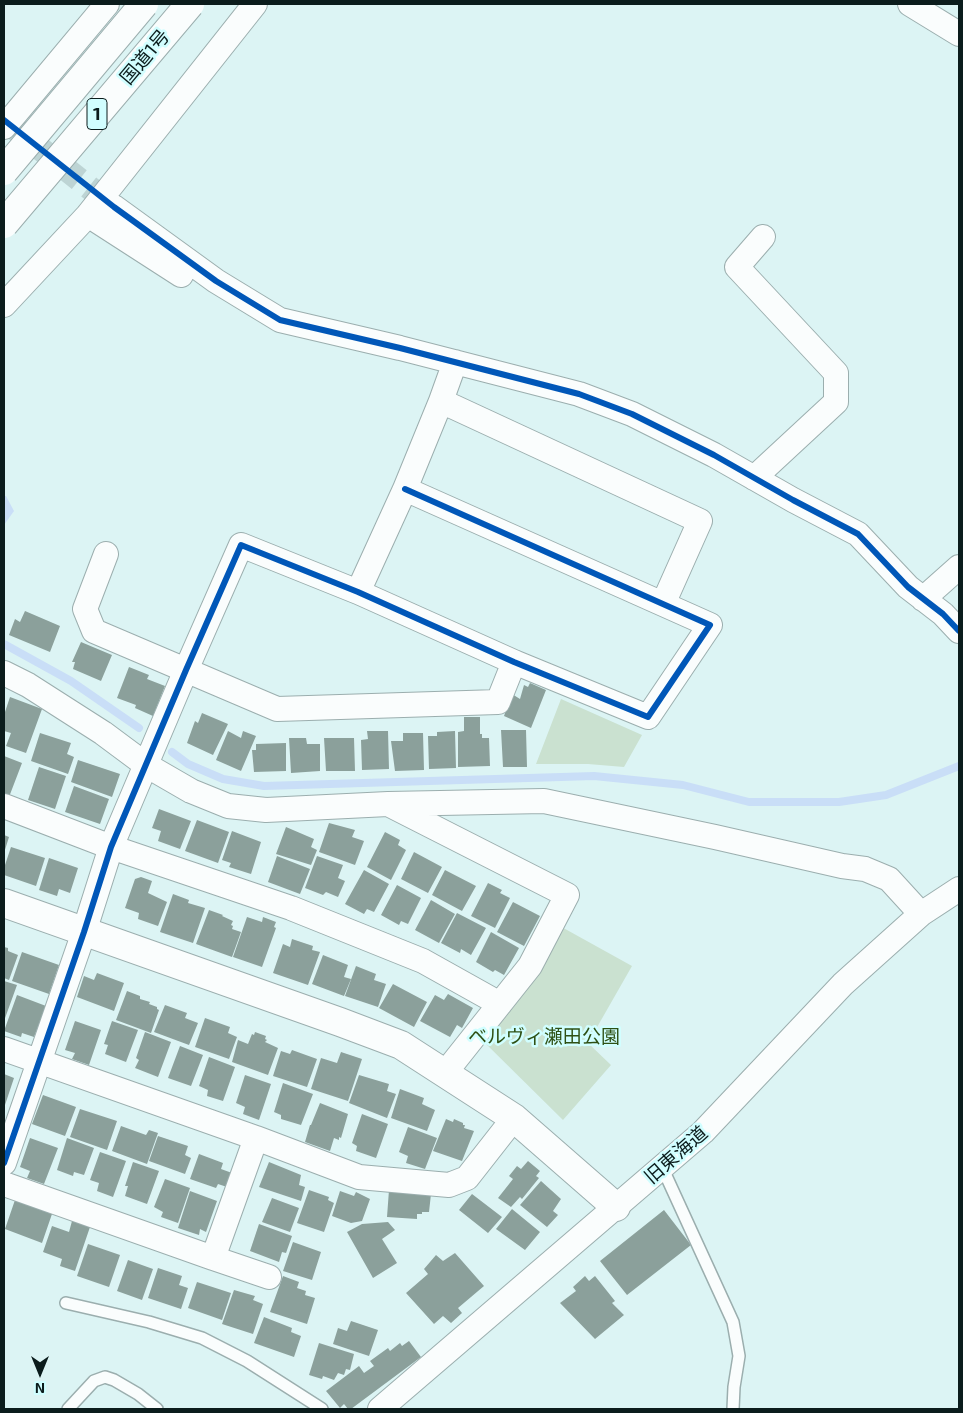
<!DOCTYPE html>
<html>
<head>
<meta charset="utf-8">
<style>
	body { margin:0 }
	#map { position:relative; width:963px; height:1413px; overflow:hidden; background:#dcf4f4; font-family:"Exo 2",sans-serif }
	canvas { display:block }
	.frame { position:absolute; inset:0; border:5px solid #0b1c1c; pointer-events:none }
	.north { position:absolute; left:15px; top:1348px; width:50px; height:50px; -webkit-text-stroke:4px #d1feff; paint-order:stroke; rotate:180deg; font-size:14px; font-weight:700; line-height:20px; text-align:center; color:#0b1c1c }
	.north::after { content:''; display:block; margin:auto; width:18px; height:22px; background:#0b1c1c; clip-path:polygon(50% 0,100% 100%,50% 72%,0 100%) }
</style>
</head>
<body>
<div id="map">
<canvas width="963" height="1413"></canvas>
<div class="frame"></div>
<div class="north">N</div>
</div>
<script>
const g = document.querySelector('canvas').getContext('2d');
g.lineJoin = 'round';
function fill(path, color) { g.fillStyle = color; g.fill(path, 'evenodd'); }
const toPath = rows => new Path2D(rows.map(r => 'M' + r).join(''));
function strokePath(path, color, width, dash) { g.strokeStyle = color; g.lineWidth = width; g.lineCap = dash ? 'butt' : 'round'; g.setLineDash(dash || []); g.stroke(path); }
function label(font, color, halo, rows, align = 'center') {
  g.font = font + ' "Exo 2","Noto Sans JP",sans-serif'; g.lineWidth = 5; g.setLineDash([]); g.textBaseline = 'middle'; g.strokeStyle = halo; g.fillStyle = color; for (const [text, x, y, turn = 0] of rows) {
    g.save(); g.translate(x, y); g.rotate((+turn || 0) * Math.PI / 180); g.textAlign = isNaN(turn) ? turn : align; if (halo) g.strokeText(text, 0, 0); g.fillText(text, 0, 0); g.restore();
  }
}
fill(toPath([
	[561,699,642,735,624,767,588,764,536,764],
	[558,925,632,966,588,1043,611,1065,563,1120,483,1041]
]), '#cae1d0');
fill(toPath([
	[4,496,6,496,14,511,4,525]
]), '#c9def7');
strokePath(toPath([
	[4,644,71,681,139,728],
	[172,752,188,764,223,779,264,786,594,776,683,785,749,802,839,802,886,795,959,766]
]), '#c9def7', 8);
fill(toPath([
	[25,611,60,626,50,652,9,635,15,619,20,622],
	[81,642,112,655,101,681,73,669,75,662,72,662],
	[129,667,149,675,147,679,165,686,153,716,135,708,136,705,117,698],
	[530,683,546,690,531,728,504,716,512,694,520,699,524,685,528,687],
	[10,697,42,709,26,753,6,746,11,733,4,731,4,715],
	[202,713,228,724,213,755,187,743,195,721,198,723],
	[464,717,480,717,480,734,482,734,482,738,489,738,490,766,458,767,458,732,464,731],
	[501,730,526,730,527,767,503,767],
	[228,731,241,738,243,731,256,736,241,771,216,760],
	[367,731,388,731,389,769,362,770,361,740,368,739],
	[455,731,456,768,429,769,428,736,437,736,437,732],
	[40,733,71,743,67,754,74,757,68,774,31,761],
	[403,733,423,733,424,770,395,771,391,741,403,741],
	[289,738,306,738,307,744,320,744,320,771,291,773],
	[324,738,354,738,355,771,326,771],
	[286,743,286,771,254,772,252,750,256,750,256,744],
	[4,756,22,763,9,797,4,795],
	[78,760,120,774,112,797,71,782],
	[39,767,66,776,55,809,28,800],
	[74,786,109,799,100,824,65,812],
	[159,809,191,821,180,849,158,841,161,831,152,828],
	[197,820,229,832,218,863,185,851],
	[329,823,355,830,352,837,364,841,355,865,319,852],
	[286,827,314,839,311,847,317,850,311,865,276,854],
	[232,831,261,842,251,874,229,867,231,863,222,860],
	[385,832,400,840,398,845,406,850,391,880,367,867],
	[4,835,9,837,4,853],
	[11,847,45,858,36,886,4,875,4,868],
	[414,852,442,867,428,893,401,879],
	[277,856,310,869,300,894,268,882],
	[317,856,343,865,338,878,345,881,338,897,326,892,323,895,305,888],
	[49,858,78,868,70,893,59,889,57,896,39,890],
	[364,870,389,884,374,912,367,909,364,914,345,904],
	[445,870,476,886,462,911,432,895],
	[141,877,152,881,148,893,167,902,158,926,138,919,139,913,125,908,135,879],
	[488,883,502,890,500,893,510,898,495,928,471,916],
	[397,885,421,898,408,924,401,921,399,925,381,915],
	[173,894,189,900,188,903,205,908,193,943,160,932],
	[431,900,455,914,439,943,415,930],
	[513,902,540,916,524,946,497,932],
	[209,910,223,915,222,916,233,921,231,925,233,926,232,929,241,932,232,957,196,944],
	[457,913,486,928,471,955,461,949,460,953,441,943],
	[247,917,262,922,263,917,276,922,274,927,276,928,262,967,233,957],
	[491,932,519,948,504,975,495,970,493,972,476,962],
	[292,939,313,946,312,950,320,952,308,985,273,973,283,944,290,947],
	[4,947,8,948,8,951,18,955,9,980,4,978],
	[22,952,59,965,49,994,12,981],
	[323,955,348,965,344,977,351,979,344,996,312,984],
	[356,966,376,974,374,980,386,984,378,1007,345,996],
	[97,973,124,983,114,1011,77,997,84,976,94,980],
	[4,981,17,985,4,1021],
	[393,984,427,1002,414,1027,379,1008],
	[127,991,140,996,140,999,150,1002,149,1004,157,1007,157,1009,159,1010,151,1033,116,1020],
	[448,994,473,1008,462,1028,457,1025,450,1037,420,1021,435,995,444,1000],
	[17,995,46,1006,34,1037,22,1033,21,1037,4,1031],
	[165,1005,187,1013,185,1018,198,1023,189,1045,154,1032],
	[205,1018,230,1027,228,1033,237,1037,229,1059,195,1047],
	[75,1021,101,1030,89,1065,72,1059,75,1053,65,1050],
	[112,1021,138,1030,126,1062,105,1054,108,1045,104,1044],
	[145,1032,171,1042,158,1077,135,1068,139,1060,136,1058],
	[255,1032,266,1036,265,1039,267,1040,265,1042,278,1048,268,1075,232,1062,238,1040,248,1044,252,1034,254,1035],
	[180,1046,203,1055,191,1086,168,1078],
	[292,1050,317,1059,307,1087,273,1076,281,1051,290,1054],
	[341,1052,362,1059,348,1101,311,1089,321,1058,337,1063],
	[209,1057,235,1067,223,1101,207,1096,208,1090,199,1086],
	[4,1074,14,1078,4,1108],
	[245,1075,271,1084,259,1120,243,1114,245,1107,236,1103],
	[359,1075,389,1084,387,1091,396,1094,387,1118,349,1103],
	[283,1083,313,1094,301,1125,281,1119,281,1115,274,1112],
	[400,1089,424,1098,422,1104,435,1110,427,1131,391,1118],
	[43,1095,76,1107,65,1136,32,1124],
	[320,1103,348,1114,341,1138,339,1137,339,1140,334,1138,330,1151,305,1142,310,1125,311,1125],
	[80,1109,117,1121,107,1150,70,1137],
	[362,1114,388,1124,376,1158,356,1151,357,1146,352,1143],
	[446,1119,453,1122,454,1119,463,1123,463,1125,465,1125,464,1128,474,1131,462,1161,433,1151],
	[121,1126,146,1135,149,1130,158,1133,147,1164,112,1151],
	[408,1127,437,1138,425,1169,406,1163,408,1156,399,1152],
	[158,1136,188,1146,185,1155,191,1158,185,1174,149,1161],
	[30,1138,58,1148,44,1184,27,1178,30,1171,20,1167],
	[67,1138,94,1148,84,1175,74,1172,73,1176,57,1170],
	[100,1152,126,1161,113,1197,97,1191,99,1183,90,1180],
	[199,1154,223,1163,221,1169,232,1173,227,1187,218,1184,216,1188,190,1179],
	[528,1161,540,1171,536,1176,539,1178,522,1199,520,1197,511,1207,498,1198,513,1179,509,1176,517,1166,521,1169],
	[133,1162,159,1171,147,1204,125,1196,128,1186,125,1186],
	[269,1162,301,1175,299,1185,305,1187,301,1201,259,1187],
	[165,1179,190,1188,178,1223,161,1217,163,1212,154,1207],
	[541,1181,561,1199,553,1211,558,1215,547,1227,520,1205],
	[309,1190,329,1197,328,1200,334,1203,324,1232,297,1223],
	[389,1190,431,1194,429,1212,422,1212,422,1214,417,1214,417,1219,387,1217],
	[190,1191,217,1201,206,1232,200,1229,199,1235,178,1228],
	[340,1191,354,1196,356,1192,370,1199,362,1221,351,1223,332,1216],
	[472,1194,502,1217,488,1233,459,1210],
	[272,1198,299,1208,290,1232,262,1222],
	[15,1200,52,1214,42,1243,5,1229],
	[512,1209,540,1232,525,1250,496,1229],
	[664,1210,691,1245,627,1295,600,1261],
	[72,1221,90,1227,75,1271,60,1266,62,1259,43,1252,52,1226,69,1232],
	[388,1222,395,1230,382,1239,397,1263,373,1278,347,1232,362,1224],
	[259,1224,292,1236,286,1253,282,1252,279,1262,250,1251],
	[293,1242,321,1252,312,1280,283,1271],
	[88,1244,120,1255,109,1287,77,1276],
	[455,1253,484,1286,458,1308,462,1313,451,1323,443,1316,434,1324,406,1293,428,1274,424,1269,436,1255,443,1261],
	[128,1260,153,1269,142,1300,117,1291],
	[158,1268,182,1276,179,1285,188,1288,181,1309,148,1298],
	[283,1276,299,1282,297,1288,306,1291,305,1295,315,1298,307,1324,270,1312],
	[585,1276,589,1281,595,1276,615,1301,612,1303,624,1315,595,1339,560,1303,576,1291,573,1287],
	[197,1282,231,1293,222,1320,188,1308],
	[234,1290,255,1296,253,1300,263,1304,253,1334,222,1324],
	[264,1317,292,1328,291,1332,301,1336,294,1357,254,1343],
	[351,1321,378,1330,369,1356,333,1344,338,1328,347,1331],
	[409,1341,421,1357,351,1409,348,1409,344,1404,340,1408,326,1391,359,1366,364,1373,374,1366,370,1361,388,1348,390,1351,400,1343,402,1346],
	[319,1343,354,1354,350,1370,346,1369,344,1375,338,1373,334,1380,323,1376,322,1379,309,1375]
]), '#8ba09b');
strokePath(toPath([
	[4,120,114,207]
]), '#bdd4d4', 24, [24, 12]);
const lane = toPath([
	[662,1167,733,1322,739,1356,734,1387,733,1409],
	[66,1303,149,1322,202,1338,247,1361,322,1409],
	[68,1409,94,1381,105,1377,114,1380,138,1394,157,1409]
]);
const street = toPath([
	[910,4,959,34],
	[4,127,16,113,107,4],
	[114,207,216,281,280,320,400,348,579,394,632,414,714,455,793,500,858,534,908,587,943,614,959,631],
	[88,215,181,275],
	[4,305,88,215,255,4],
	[441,401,700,521,663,604],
	[754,478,836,402,836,373,737,267,763,237],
	[106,554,85,609,94,631,277,709,498,702,514,662],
	[358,592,405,489,441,401,455,362],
	[923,599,959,567],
	[4,673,28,685,103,733,146,765,191,791,228,806,266,810,388,804,544,801,715,837,842,866,865,869,889,879,921,914],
	[4,806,111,847,291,908,423,961,500,1004],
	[392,806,567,895,530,966,445,1073],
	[4,1049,256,1138,359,1177,449,1185,467,1178,514,1118],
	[4,1163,84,932,111,847,186,670,241,545,358,592,514,662,648,717,710,625,405,489],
	[4,1184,213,1258,256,1138],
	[213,1258,269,1277],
	[380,1409,703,1132,843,984,921,914,959,889]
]);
const secondary = toPath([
	[4,903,340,1022,401,1045,514,1118,616,1207]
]);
strokePath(lane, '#9baeae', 14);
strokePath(street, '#9baeae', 26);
strokePath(secondary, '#9baeae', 30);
strokePath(lane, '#fafdfd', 11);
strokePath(street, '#fafdfd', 24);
strokePath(secondary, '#fafdfd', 28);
const highwayBridge = toPath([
	[4,171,144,4],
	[4,224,190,4]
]);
strokePath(highwayBridge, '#9baeae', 30, []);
strokePath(highwayBridge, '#fafdfd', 28);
strokePath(toPath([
	[4,120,114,207,216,281,280,320,400,348,579,394,632,414,714,455,793,500,858,534,908,587,943,614,959,631],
	[4,1163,84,932,111,847,186,670,241,545,358,592,514,662,648,717,710,625,405,489]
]), '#0057b8', 6);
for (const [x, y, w] of [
	[97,114,20]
]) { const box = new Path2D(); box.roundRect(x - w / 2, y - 15.5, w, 31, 4); g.fillStyle = '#d1feff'; g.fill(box); strokePath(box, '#0b1c1c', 1); }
label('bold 18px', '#0b1c1c', null, [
	["1",97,114]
]);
label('19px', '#0b1c1c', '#d1feff', [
	["国道1号",145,57,-50],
	["旧東海道",676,1155,-41]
]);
label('19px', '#2e5014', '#d1feff', [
	["ベルヴィ瀬田公園",544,1037]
]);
</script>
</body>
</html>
